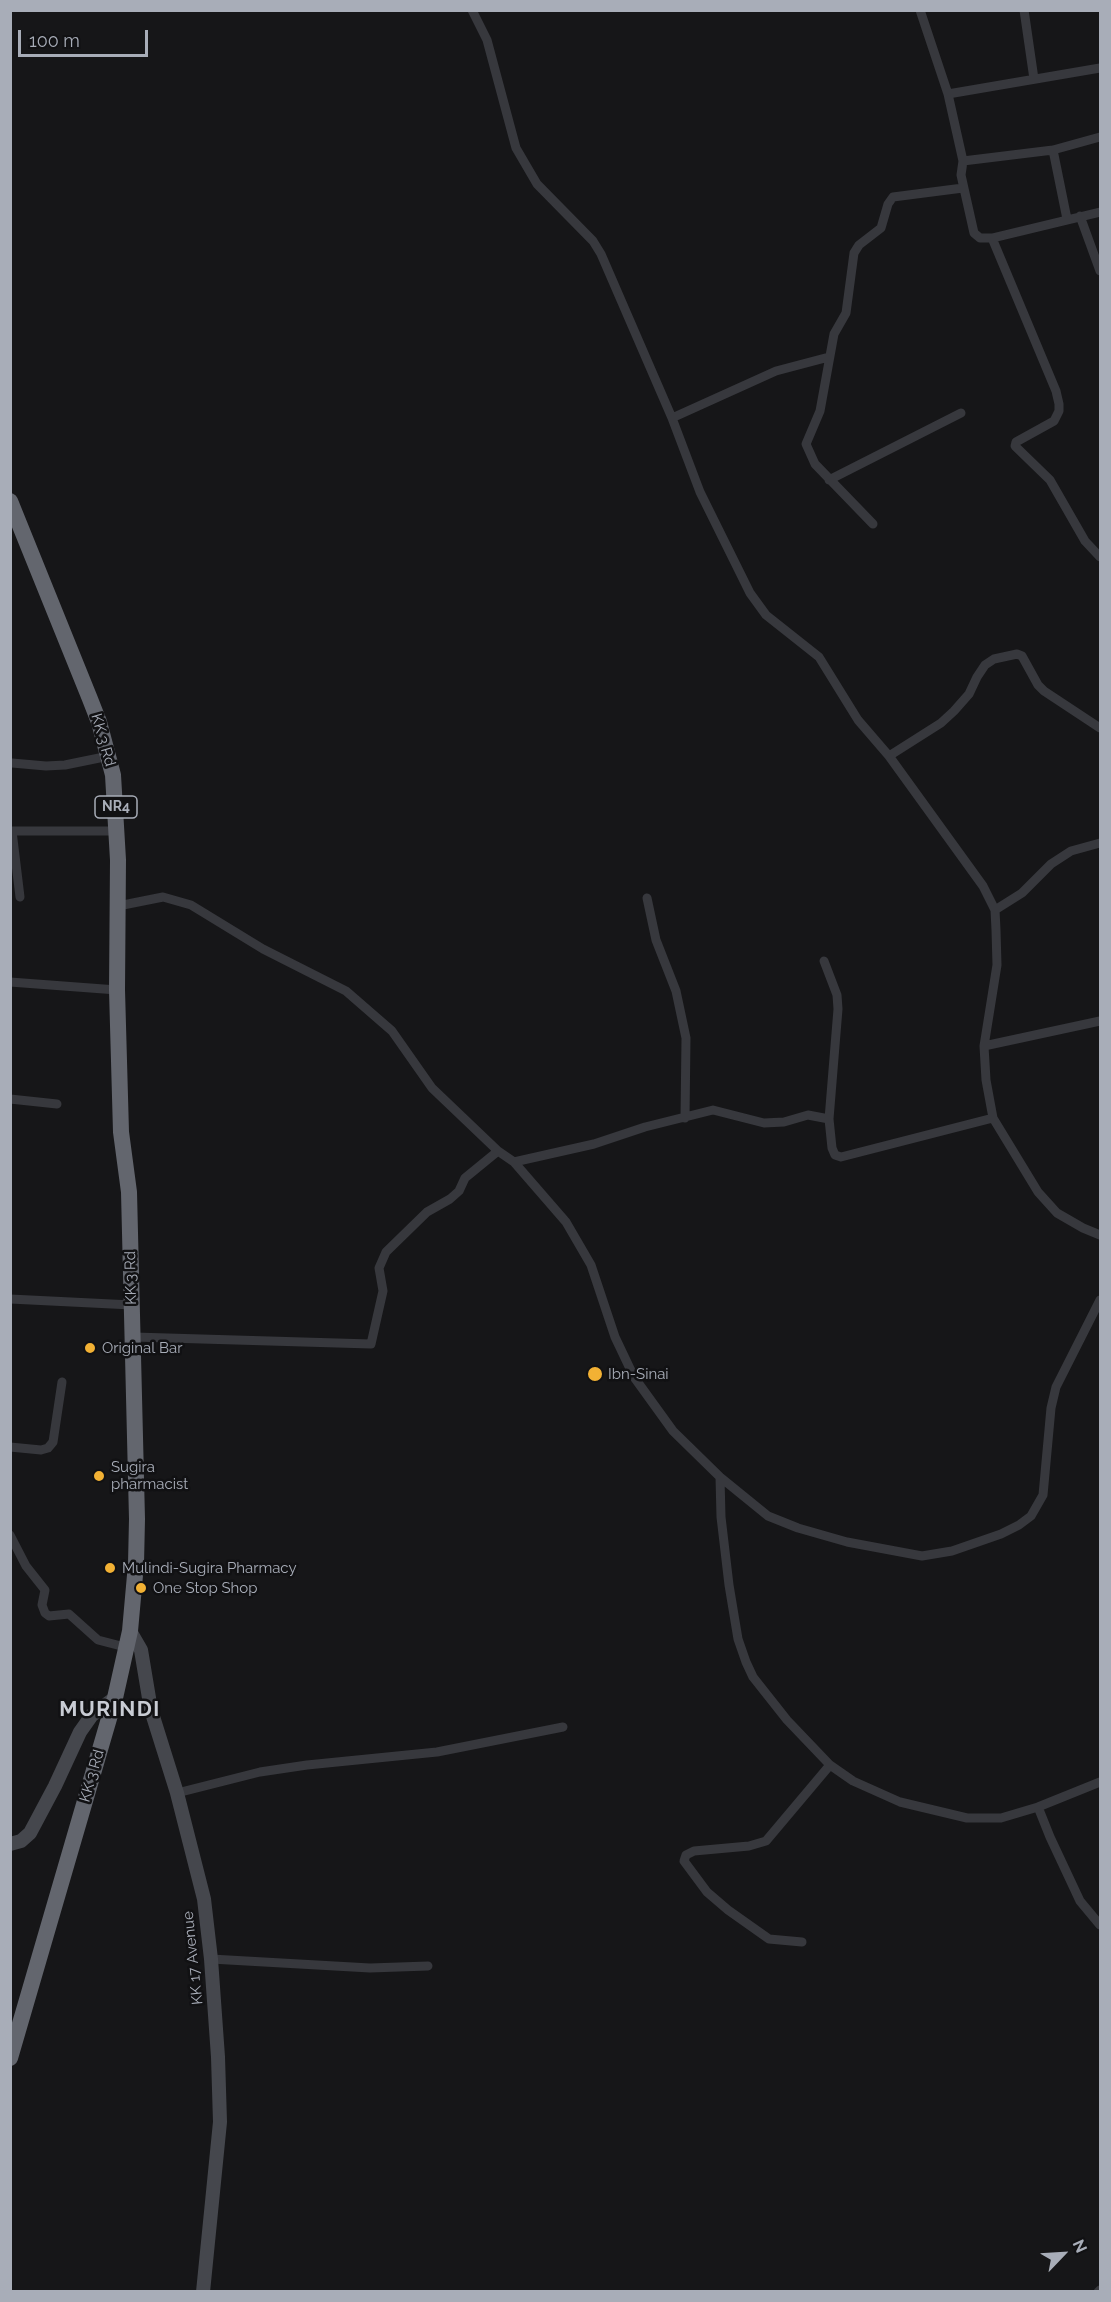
<!DOCTYPE html>
<html>
<head>
<meta charset="utf-8">
<style>
	body { margin:0 }
	#map { position:relative; width:1111px; height:2302px; overflow:hidden; background:#161618; font-family:Raleway,sans-serif }
	canvas { display:block }
	.frame { position:absolute; inset:0; border:12px solid #a8adb8; pointer-events:none }
	.north { position:absolute; left:1033px; top:2224px; width:60px; height:60px; -webkit-text-stroke:4px #111113; paint-order:stroke; rotate:65deg; font-size:16px; font-weight:700; line-height:24px; text-align:center; color:#a8adb8 }
	.north::after { content:''; display:block; margin:auto; width:21px; height:27px; background:#a8adb8; clip-path:polygon(50% 0,100% 100%,50% 72%,0 100%) }
	.scale { position:absolute; left:18px; top:30px; width:130px; height:27px; box-sizing:border-box; border:3px solid #a8adb8; border-top:0; padding-left:8px; font-size:18px; line-height:21px; white-space:nowrap; color:#a8adb8; -webkit-text-stroke:4px #111113; paint-order:stroke }
</style>
</head>
<body>
<div id="map">
<canvas width="1111" height="2302"></canvas>
<div class="frame"></div>
<div class="north">N</div>
<div class="scale">100 m</div>
</div>
<script>
const g = document.querySelector('canvas').getContext('2d');
g.lineJoin = 'round';
const toPath = rows => new Path2D(rows.map(r => 'M' + r).join(''));
function strokePath(path, color, width, dash) { g.strokeStyle = color; g.lineWidth = width; g.lineCap = dash ? 'butt' : 'round'; g.setLineDash(dash || []); g.stroke(path); }
function label(font, color, halo, rows, align = 'center') {
  g.font = font + ' Raleway,sans-serif'; g.lineWidth = 5; g.setLineDash([]); g.textBaseline = 'middle'; g.strokeStyle = halo; g.fillStyle = color; for (const [text, x, y, turn = 0] of rows) {
    g.save(); g.translate(x, y); g.rotate((+turn || 0) * Math.PI / 180); g.textAlign = isNaN(turn) ? turn : align; if (halo) g.strokeText(text, 0, 0); g.fillText(text, 0, 0); g.restore();
  }
}
strokePath(toPath([
	[472,10,487,40,516,148,537,184,593,241,601,254,672,418,700,492,750,593,766,615,819,657,858,720,889,756,983,886,995,910,996,930,997,965,984,1046,986,1080,993,1118,1038,1192,1057,1213,1083,1228,1100,1235],
	[920,10,948,94],
	[1024,10,1034,79],
	[1100,68,948,94,963,161,1053,150,1100,137],
	[1053,150,1067,219],
	[963,161,961,175,974,233,980,238,992,238,1100,212],
	[1080,216,1100,271],
	[992,238,1056,391,1059,404,1059,411,1054,421,1016,442,1015,446,1050,480,1085,541,1100,557],
	[672,418,776,371,829,357],
	[829,480,961,413],
	[873,524,815,464,806,444,820,411,834,334,846,313,854,253,859,245,881,228,888,204,893,197,963,188],
	[889,756,941,723,954,711,969,694,977,677,985,665,994,659,1017,654,1022,656,1038,685,1044,691,1100,728],
	[12,763,46,766,65,765,109,756],
	[20,897,12,831,117,831],
	[647,898,656,940,676,991,686,1038,685,1118],
	[118,906,163,897,191,905,263,949,346,991,392,1031,432,1088,498,1151,514,1162,566,1222,591,1265,615,1337,634,1377,673,1431,720,1477,768,1516,798,1528,847,1542,922,1556,952,1551,1001,1534,1019,1525,1031,1516,1043,1495,1051,1408,1056,1387,1100,1300],
	[995,910,1022,893,1051,864,1071,851,1100,843],
	[824,961,837,995,838,1009,829,1119],
	[10,982,117,990],
	[984,1046,1100,1021],
	[10,1099,57,1104],
	[514,1162,594,1144,645,1127,713,1110,764,1123,784,1122,808,1115,829,1119,832,1148,835,1155,841,1157,993,1118],
	[10,1299,132,1305],
	[134,1337,371,1344,383,1291,379,1268,386,1252,427,1212,450,1199,459,1191,465,1178,498,1151],
	[10,1447,41,1450,48,1448,53,1442,62,1382],
	[720,1477,721,1517,729,1585,738,1639,746,1662,753,1677,787,1720,830,1765,853,1781,900,1802,967,1818,1001,1818,1038,1807,1100,1782],
	[10,1535,26,1566,45,1590,42,1605,45,1613,49,1616,69,1614,98,1640,125,1647],
	[177,1793,260,1772,307,1765,437,1752,563,1727],
	[1038,1807,1050,1837,1080,1901,1100,1925],
	[802,1942,769,1939,728,1910,707,1892,684,1861,686,1855,694,1851,749,1846,766,1841,830,1765],
	[211,1959,370,1968,428,1966],
	[1098,2292,1100,2290]
]), '#37383d', 9);
strokePath(toPath([
	[130,1631,141,1650,151,1710,177,1793,204,1899,211,1959,218,2057,220,2122,203,2292],
	[10,1844,21,1841,30,1833,55,1786,80,1732,92,1715,115,1698]
]), '#45474d', 14);
strokePath(toPath([
	[10,501,90,699,99,722,113,775,118,860,117,990,121,1132,129,1192,137,1519,136,1564,130,1631,115,1698,10,2058]
]), '#63666e', 16);
for (const [x, y, r, color] of [
	[90,1348,6,"#f2b134"],
	[595,1374,8,"#f2b134"],
	[99,1476,6,"#f2b134"],
	[110,1568,6,"#f2b134"],
	[141,1588,6,"#f2b134"]
]) { const dot = new Path2D(); dot.arc(x, y, r, 0, 2 * Math.PI); g.fillStyle = color; g.fill(dot); strokePath(dot, '#111113', 2); }
for (const [x, y, w] of [
	[116,807,42]
]) { const box = new Path2D(); box.roundRect(x - w / 2, y - 11, w, 22, 4.5); g.fillStyle = '#111113'; g.fill(box); strokePath(box, '#a8adb8', 1.5); }
label('bold 14px', '#a8adb8', null, [
	["NR4",116,807]
]);
label('15px', '#a8adb8', '#111113', [
	["KK 3 Rd",103,740,74],
	["KK 3 Rd",131,1278,-91],
	["KK 3 Rd",92,1776,-74],
	["KK 17 Avenue",193,1958,-96]
]);
label('15px', '#a8adb8', '#111113', [
	["Original Bar",102,1348],
	["Ibn-Sinai",608,1374],
	["Sugira",111,1467],
	["pharmacist",111,1484],
	["Mulindi-Sugira Pharmacy",122,1568],
	["One Stop Shop",153,1588]
], 'left');
g.letterSpacing = '1.5px';
label('bold 21px', '#c9ccd4', '#111113', [
	["MURINDI",110,1710]
]);
g.letterSpacing = '0px';
</script>
</body>
</html>
